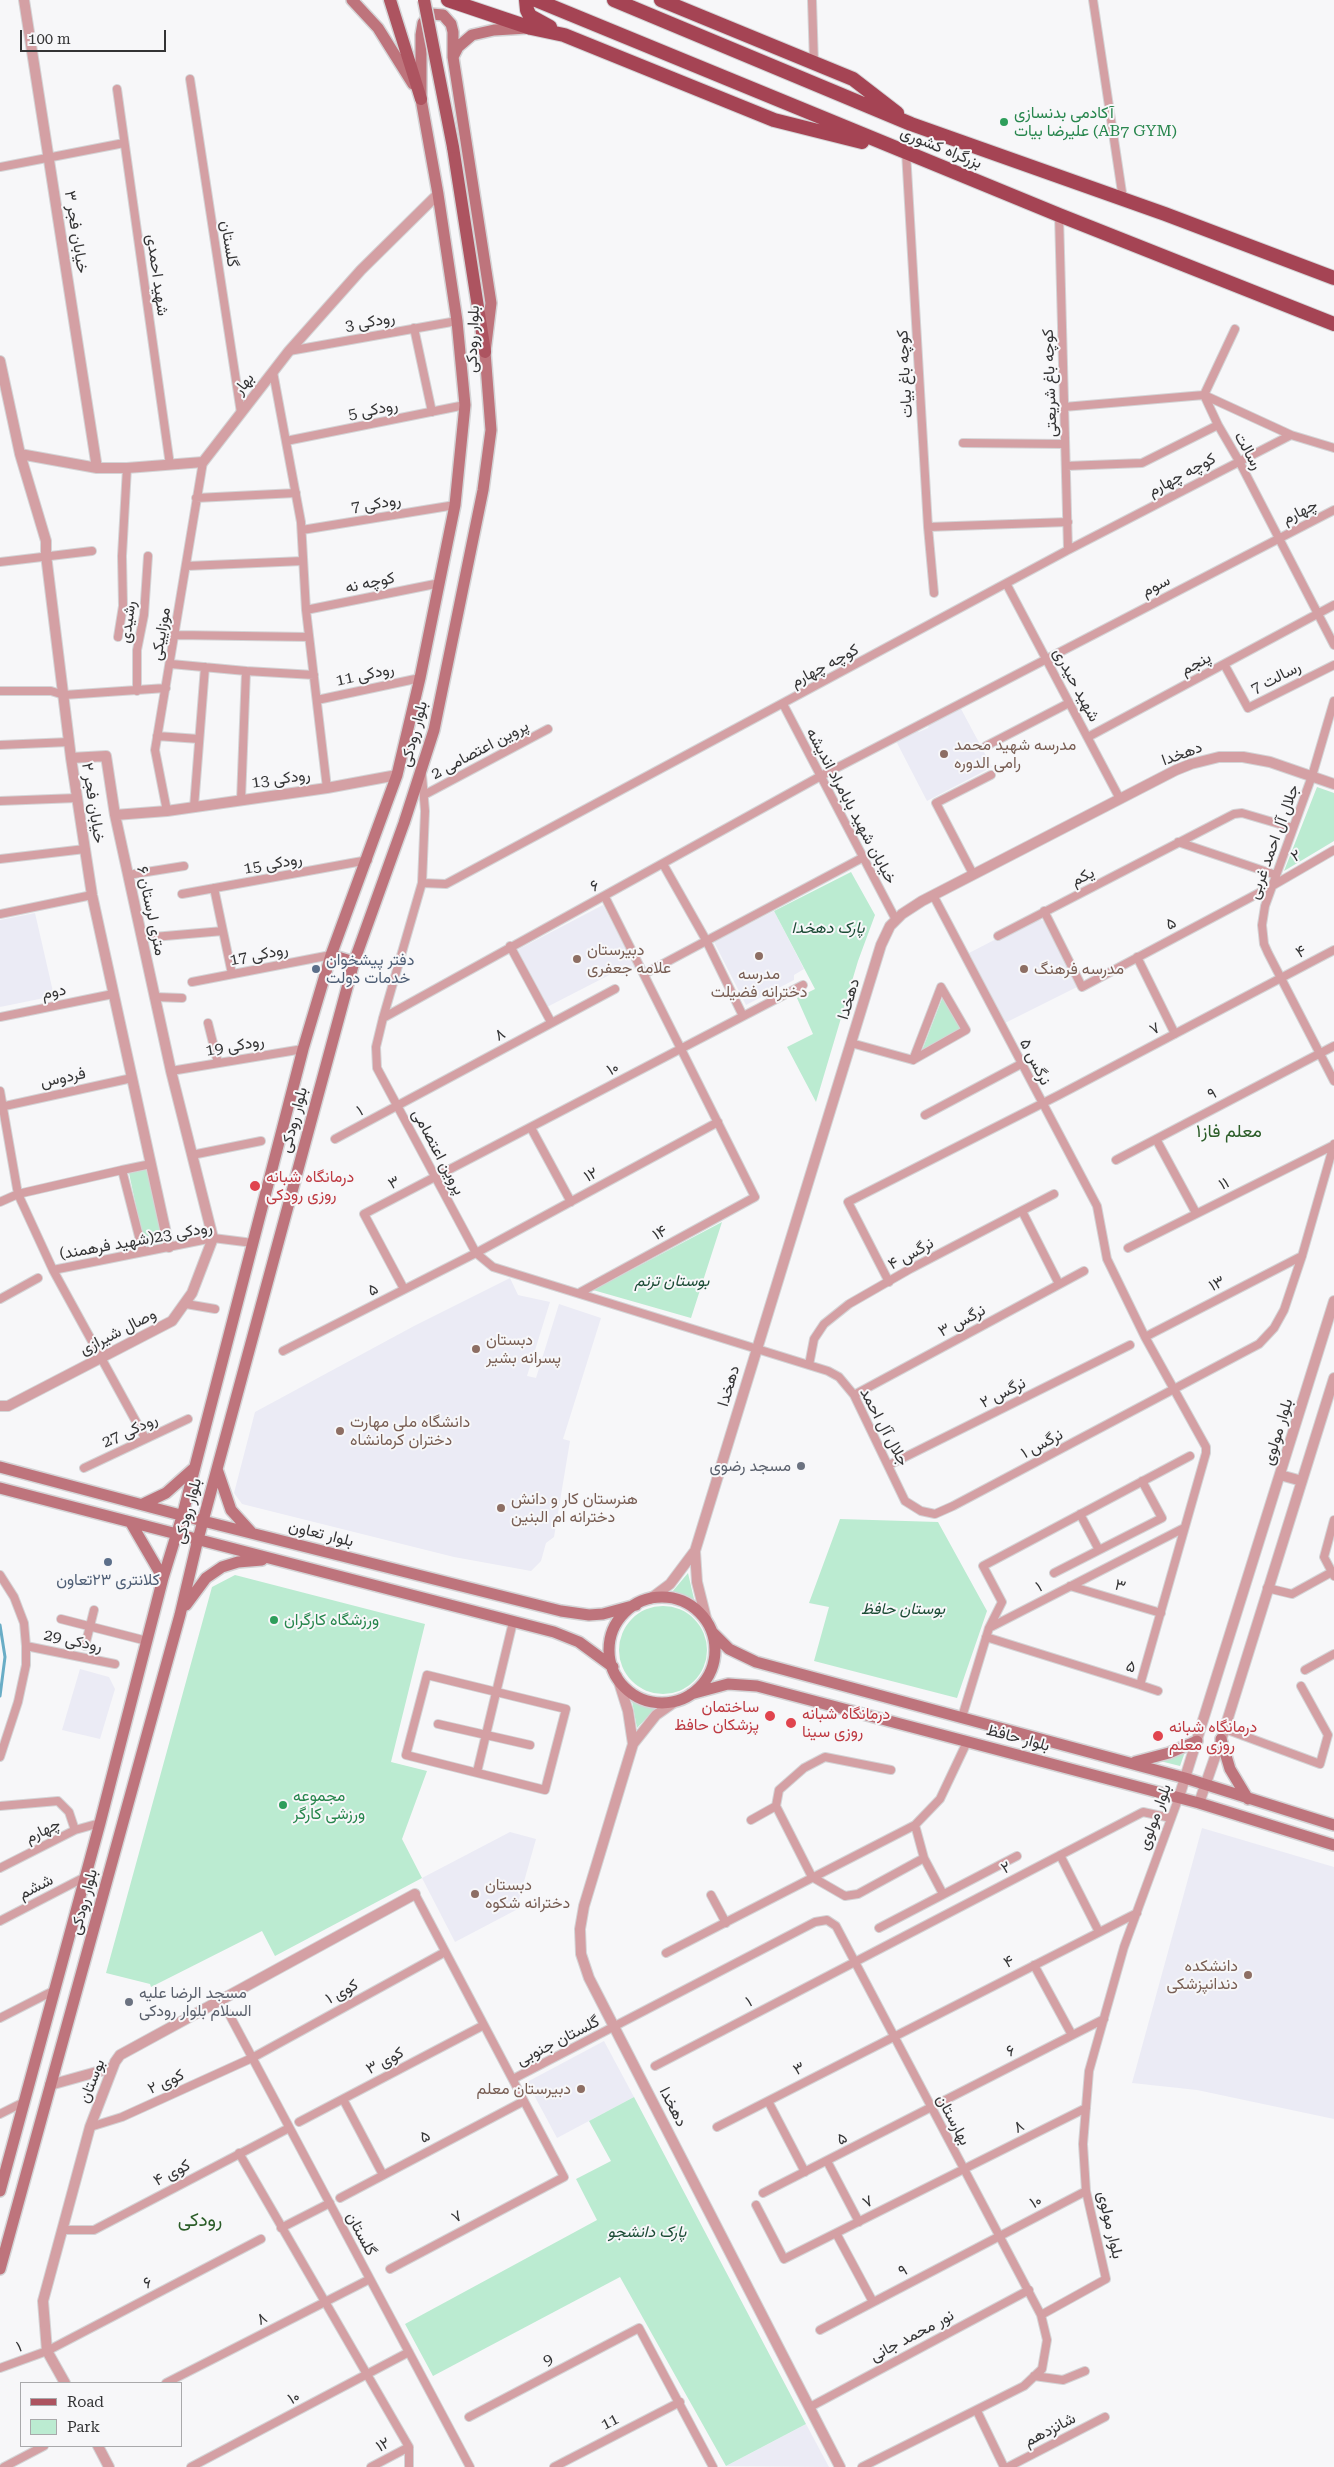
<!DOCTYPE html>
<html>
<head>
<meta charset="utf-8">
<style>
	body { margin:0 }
	#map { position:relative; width:1334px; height:2467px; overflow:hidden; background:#f7f7f9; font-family:"Roboto Serif",serif }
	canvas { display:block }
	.legend { position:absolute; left:20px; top:2382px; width:162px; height:65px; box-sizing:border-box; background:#f7f7f9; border:1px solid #a9a9ab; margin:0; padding:6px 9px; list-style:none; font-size:15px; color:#343435 }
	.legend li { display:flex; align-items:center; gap:10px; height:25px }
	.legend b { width:25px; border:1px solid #a9a9ab }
	.scale { position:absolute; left:20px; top:30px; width:146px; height:22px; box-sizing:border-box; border:2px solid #343435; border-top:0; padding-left:6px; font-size:15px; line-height:18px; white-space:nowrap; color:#343435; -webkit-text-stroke:4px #f7f7f9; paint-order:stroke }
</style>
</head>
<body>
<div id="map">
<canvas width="1334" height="2467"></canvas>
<ul class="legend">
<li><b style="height:6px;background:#ad5460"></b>Road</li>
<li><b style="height:14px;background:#bbebd1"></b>Park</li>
</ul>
<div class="scale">100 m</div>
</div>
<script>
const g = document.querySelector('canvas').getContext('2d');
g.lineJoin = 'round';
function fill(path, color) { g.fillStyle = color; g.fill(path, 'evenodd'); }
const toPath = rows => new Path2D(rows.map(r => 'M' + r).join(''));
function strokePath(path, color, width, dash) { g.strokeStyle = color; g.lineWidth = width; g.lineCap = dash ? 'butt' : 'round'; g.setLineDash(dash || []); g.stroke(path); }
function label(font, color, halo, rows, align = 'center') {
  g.font = font + ' "Roboto Serif",Vazirmatn,serif'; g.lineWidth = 4; g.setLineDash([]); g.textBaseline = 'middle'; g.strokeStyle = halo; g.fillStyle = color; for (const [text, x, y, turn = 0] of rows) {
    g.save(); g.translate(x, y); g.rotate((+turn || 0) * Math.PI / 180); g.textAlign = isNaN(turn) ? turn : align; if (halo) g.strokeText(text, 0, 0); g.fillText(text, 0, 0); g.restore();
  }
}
fill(toPath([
	[960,707,992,767,927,801,896,741,916,730,919,732,928,728,929,723],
	[603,905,636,968,622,976,617,971,547,1007,517,950],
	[774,911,804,969,794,975,794,980,746,1005,714,942],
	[35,913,54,996,0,1007,0,920],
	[1037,918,1046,922,1079,986,1005,1023,969,953],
	[510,1278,518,1295,550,1302,527,1376,536,1378,559,1304,601,1318,563,1439,570,1441,554,1537,546,1543,541,1561,531,1571,454,1557,242,1504,234,1493,255,1412,414,1326],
	[80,1669,109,1677,115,1689,100,1739,62,1730],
	[1202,1828,1334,1867,1334,2119,1197,2090,1132,2083],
	[510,1832,536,1839,516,1910,455,1942,422,1878],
	[604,2041,634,2097,557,2138,527,2082],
	[806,2424,829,2467,726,2466]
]), '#ebebf5');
fill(toPath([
	[1317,787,1334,793,1334,841,1284,871],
	[851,872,875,915,858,961,816,1102,787,1047,813,1034,797,998,815,989,774,911],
	[943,996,961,1029,921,1053],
	[148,1169,165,1244,145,1249,129,1173],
	[722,1222,691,1318,593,1290],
	[840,1519,938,1522,987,1611,957,1698,814,1661,829,1607,809,1603],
	[688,1573,694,1599,672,1592],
	[235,1575,425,1624,391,1762,427,1771,402,1839,422,1878,275,1956,262,1931,151,1987,150,1984,106,1973,212,1587],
	'619 1650a44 44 0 1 1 88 0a44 44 0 1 1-88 0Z',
	[632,1701,655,1709,637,1728],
	[1185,1752,1180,1766,1160,1761],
	[634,2097,806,2424,726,2466,620,2277,433,2376,405,2324,597,2220,576,2179,611,2161,589,2121]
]), '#bbebd1');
strokePath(toPath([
	[0,1625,5,1657,0,1696]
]), '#69adc6', 3);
const minor = toPath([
	[812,0,814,63],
	[1093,0,1123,199],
	[190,79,241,413],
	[117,89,170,465],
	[906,152,928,527,934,593],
	[0,167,124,143],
	[1059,215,1068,550],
	[414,328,432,412],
	[1235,329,1204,395,1291,435],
	[289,351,457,321],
	[273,372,301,522,306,610,327,788],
	[1064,407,1204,395,1218,425,1239,461,1334,645],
	[286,441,465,405],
	[963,443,1065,444],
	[1066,466,1142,463,1218,425],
	[196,498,296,493],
	[928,527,1068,522],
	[302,530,455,505],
	[0,562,92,551],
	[187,566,303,561],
	[1007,585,1120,799],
	[306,610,440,583],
	[176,635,309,637],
	[118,637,123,606,122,556,127,468],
	[171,664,246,671],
	[1224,664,1248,708,1334,665],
	[0,691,51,691,64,695,166,688],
	[137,691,137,650,144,615,148,556],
	[317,700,420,678],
	[1334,701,1312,776,1265,906,1262,925,1264,944,1268,953,1334,1081],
	[783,704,896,920],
	[157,736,199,739],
	[1088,737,1334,605],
	[0,745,69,742],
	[986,746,1069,703],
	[422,775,425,811,422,883,383,1018,376,1047,377,1068,476,1253,493,1267,828,1371,839,1377,854,1395,905,1501,921,1511,935,1514,953,1506,1259,1344,1274,1328,1284,1310,1302,1256,1334,1144],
	[424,795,548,729],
	[241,800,246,671,314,675],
	[0,801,77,798],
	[194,807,205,667],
	[167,811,155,750,203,462],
	[1178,842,1276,875],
	[0,859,85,849],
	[663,864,706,940,743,1016],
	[973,874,936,803,991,775],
	[128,875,184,866],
	[422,883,446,884,1068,550,1291,435,1334,448],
	[214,888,232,974],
	[182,894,368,860],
	[933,895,1097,1206,1107,1259,1145,1337,1206,1447,1206,1453,1140,1685,986,1637],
	[1044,911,1082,987,1272,886,1334,850],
	[0,914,92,895],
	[998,936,1234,814,1242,813,1293,828],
	[142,938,223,931],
	[510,946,551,1022],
	[1137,957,1175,1034],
	[644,974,862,858],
	[192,982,331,955],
	[155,997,182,998],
	[0,1017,113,994],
	[383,1018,819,777,1334,510],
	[208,1023,218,1063],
	[851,1043,913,1060,966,1030,941,987,913,1060],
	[171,1071,303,1049],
	[0,1091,18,1194,53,1270,145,1438],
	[0,1107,132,1078],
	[925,1115,1021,1064],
	[531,1128,571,1202],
	[335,1139,615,989],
	[1156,1139,1196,1213],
	[192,1155,261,1141],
	[1116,1160,1334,1046],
	[122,1170,151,1164],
	[0,1202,18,1194,122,1170,143,1252],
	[1022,1211,1059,1284],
	[1128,1248,1334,1145],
	[53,1270,213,1238,253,1243],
	[889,1282,848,1202,1059,1095,1334,950],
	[404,1289,364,1214,803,985],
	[579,1293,755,1197,605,897],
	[0,1299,38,1278],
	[186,1304,215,1309],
	[1145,1337,1302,1256],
	[283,1351,476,1253,718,1122],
	[809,1365,814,1339,824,1324,849,1304,910,1269,1054,1194],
	[854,1395,1084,1271],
	[889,1465,1130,1345],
	[84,1468,188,1419],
	[1080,1514,1099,1550],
	[1334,1520,1324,1557,1334,1576],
	[1054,1573,1162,1518,1142,1481],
	[0,1575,14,1597,24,1623,26,1646,26,1665,18,1702,0,1757],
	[1070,1586,1161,1613],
	[1267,1588,1292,1594,1332,1572],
	[61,1619,147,1641],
	[989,1628,1184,1528],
	[26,1646,115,1664],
	[85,1646,94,1610],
	[1305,1670,1334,1654],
	[427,1675,566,1709,545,1790,406,1755,427,1675],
	[1140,1685,1158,1691],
	[962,1717,989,1628,1002,1602,983,1566,1190,1456],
	[438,1724,530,1745],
	[1225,1729,1320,1764,1328,1735,1301,1686],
	[477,1772,513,1622],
	[0,1806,58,1801,69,1812,75,1830],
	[776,1806,812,1877,845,1896,858,1894,924,1858],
	[751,1820,776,1806,779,1790,804,1768,825,1757,891,1770],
	[915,1825,924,1858,943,1894],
	[1060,1855,1099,1932],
	[0,1868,75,1830,100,1823],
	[711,1895,726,1923],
	[0,1921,85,1877],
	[879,1928,1017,1856],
	[666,1953,915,1825,940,1799,967,1742],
	[1034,1965,1072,2035],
	[229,2014,470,2467],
	[0,2018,55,1990],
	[655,2066,1143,1812,1171,1818],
	[513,2079,815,1922,827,1920,836,1926,1041,2315,1047,2340,1042,2369,1024,2386,862,2467],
	[343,2099,383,2175],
	[768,2101,805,2172],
	[0,2114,24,2102],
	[299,2122,484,2025],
	[90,2127,122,2117,252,2058,445,1952],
	[717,2127,1137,1913],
	[239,2153,409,2447,409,2467],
	[827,2161,859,2222],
	[763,2193,1104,2019],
	[340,2198,524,2101],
	[756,2205,784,2259,1086,2108],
	[281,2228,330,2203],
	[64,2230,94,2230,289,2128],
	[836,2233,873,2302],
	[390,2269,564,2177,415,1894],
	[1041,2315,1106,2279,1086,2191,1083,2144,1089,2071,1124,1947,1179,1797],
	[820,2330,1086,2191],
	[0,2368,47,2351,261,2239],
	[1034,2376,1063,2380,1085,2371],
	[166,2383,370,2279],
	[810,2407,1029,2290],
	[977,2411,1004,2467],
	[469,2417,639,2328,713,2467],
	[4,2467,44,2446],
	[191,2467,409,2352],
	[371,2467,409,2447],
	[554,2467,680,2402],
	[1008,2467,1105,2417]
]);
const tertiary = toPath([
	[24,0,97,468],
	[0,361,20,454,46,541,46,555,71,758,92,895,169,1247],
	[20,454,97,468,127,468,203,462,289,351,361,270,438,194],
	[115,815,167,811,327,788,397,775],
	[0,1406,8,1406,172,1321,192,1293,213,1238,171,1071,115,815,106,756,71,758],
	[1280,1475,1302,1481],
	[650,1599,670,1584,694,1552],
	[707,1622,697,1582,695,1551,881,945,890,926,902,914,922,901,1176,770,1191,764,1219,757,1243,757,1270,762,1334,784],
	[617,1676,628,1711,633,1744],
	[676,1701,656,1715,633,1744,584,1906,580,1929,581,1954,589,1978,840,2467],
	[1179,1797,1334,1301],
	[1199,1803,1223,1734,1334,1378],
	[50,2085,111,2068],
	[65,2383,47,2351,43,2301,90,2127,115,2062,120,2055,415,1894],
	[98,2446,109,2467]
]);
const secondary = toPath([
	[352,0,378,28,413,84],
	[331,955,354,962],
	[0,1467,203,1521,561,1611,589,1615,603,1614,636,1605],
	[217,1469,231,1510,251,1532],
	[0,1488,554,1632,579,1642,613,1667],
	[143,1504,166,1493,193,1469],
	[131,1523,163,1578],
	'609 1650a53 53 0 1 1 106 0a53 53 0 1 1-106 0Z',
	[186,1605,206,1578,222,1567,238,1562,262,1560],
	[712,1632,729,1649,756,1662,1185,1778,1334,1825],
	[691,1694,728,1684,757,1686,1199,1803,1334,1845],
	[1221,1739,1230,1769,1248,1799],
	[1135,1762,1169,1753,1197,1741],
	[0,2191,100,1823,163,1578,183,1513,303,1049,331,955,397,775,420,678,455,505,465,405,457,321,438,194,421,99,421,35,423,23,431,14,443,15,451,24,453,32,453,56],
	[0,2269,180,1615,197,1543,354,962,404,823,434,730,483,490,491,430,485,352,491,303,453,57,458,47,472,35,494,30,527,28]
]);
const primary = toPath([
	[390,0,421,99],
	[453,147,485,352]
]);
const trunk = toPath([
	[448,0,531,28,564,35,774,120,862,142],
	[526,0,527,10,530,16,550,27],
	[536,0,1059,215,1334,324],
	[614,0,911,124,1165,214,1334,278],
	[661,0,853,79,897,113]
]);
strokePath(minor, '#d4d4d6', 10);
strokePath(tertiary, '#d4d4d6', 12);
strokePath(secondary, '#d4d4d6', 14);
strokePath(primary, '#d4d4d6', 15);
strokePath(trunk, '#d4d4d6', 16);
strokePath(minor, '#d4a0a4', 8);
strokePath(tertiary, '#d4a0a4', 10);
strokePath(secondary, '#be747c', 11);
strokePath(primary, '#ad5460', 12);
strokePath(trunk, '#a54454', 14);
const primaryBridge = toPath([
	[424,0,453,147]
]);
strokePath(primaryBridge, '#d4d4d6', 15, []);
strokePath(primaryBridge, '#ad5460', 12);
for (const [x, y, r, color] of [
	[1004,122,5,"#2e9e5b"],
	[944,754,5,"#8d6e63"],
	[759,956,5,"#8d6e63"],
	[577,959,5,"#8d6e63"],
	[316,969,5,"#5c6f8a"],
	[1024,969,5,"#8d6e63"],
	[255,1186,6,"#e0444e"],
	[476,1349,5,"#8d6e63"],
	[340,1431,5,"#8d6e63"],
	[801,1466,5,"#6b7280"],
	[501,1508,5,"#8d6e63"],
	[108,1562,5,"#5c6f8a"],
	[274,1620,5,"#2e9e5b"],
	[770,1716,6,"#e0444e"],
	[791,1723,6,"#e0444e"],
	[1158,1736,6,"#e0444e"],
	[283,1805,5,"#2e9e5b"],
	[475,1894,5,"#8d6e63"],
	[1248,1975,5,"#8d6e63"],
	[129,2002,5,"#6b7280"],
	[581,2089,5,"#8d6e63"]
]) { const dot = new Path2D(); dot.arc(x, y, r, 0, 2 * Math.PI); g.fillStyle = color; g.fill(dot); strokePath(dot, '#f7f7f9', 2); }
label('16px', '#27864d', '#f7f7f9', [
	["آکادمی بدنسازی",1014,113],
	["علیرضا بیات (AB7 GYM)",1014,131],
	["ورزشگاه کارگران",284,1620],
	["مجموعه",293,1796],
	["ورزشی کارگر",293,1814]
], 'left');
label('16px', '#343435', '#f7f7f9', [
	["بزرگراه کشوری",941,148,22],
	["خیابان فجر ۳",76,232,81],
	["گلستان",229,244,81],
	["شهید احمدی",157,275,82],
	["رودکی 3",370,322,-10],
	["بلوار رودکی",473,339,-88],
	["کوچه باغ بیات",905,374,-93],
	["کوچه باغ شریعتی",1050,383,-92],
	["بهار",244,384,-52],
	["رودکی 5",373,410,-11],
	["رسالت",1248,451,61],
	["کوچه چهارم",1182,475,-28],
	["رودکی 7",376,504,-9],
	["چهارم",1300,512,-27],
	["کوچه نه",370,583,-12],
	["سوم",1156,586,-27],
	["رشیدی",128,622,-82],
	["موزاییکی",161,634,-80],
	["پنجم",1196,664,-28],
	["کوچه چهارم",825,666,-28],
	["رودکی 11",365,675,-12],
	["رسالت 7",1276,678,-27],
	["شهید حیدری",1076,685,62],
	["بلوار رودکی",414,734,-75],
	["پروین اعتصامی 2",480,750,-28],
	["دهخدا",1182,754,-20],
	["رودکی 13",281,779,-8],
	["خیابان فجر ۲",93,803,81],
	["خیابان شهید بابامراد اندیشه",851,806,62],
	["جلال آل احمد غربی",1274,842,-70],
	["۲",1296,856,-30],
	["رودکی 15",273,864,-10],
	["یکم",1083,877,-26],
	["۶",595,886,-28],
	["۶ متری لرستان",151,911,78],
	["۵",1171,924,-28],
	["۴",1301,952,-28],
	["رودکی 17",259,955,-11],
	["دوم",54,992,-11],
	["دهخدا",849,999,-73],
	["۷",1155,1029,-28],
	["۸",500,1035,-29],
	["رودکی 19",235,1046,-10],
	["نرگس ۵",1035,1062,63],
	["۱۰",613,1069,-28],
	["فردوس",63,1078,-12],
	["۹",1212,1094,-27],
	["۱",360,1111,-27],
	["بلوار رودکی",294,1120,-75],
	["پروین اعتصامی",438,1152,62],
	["۱۲",591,1175,-28],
	["۳",394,1183,-27],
	["۱۱",1224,1184,-26],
	["۱۴",660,1233,-29],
	["رودکی 23(شهید فرهمند)",136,1241,-10],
	["نرگس ۴",911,1254,-29],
	["۱۳",1217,1284,-27],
	["۵",373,1290,-27],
	["نرگس ۳",962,1321,-28],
	["وصال شیرازی",118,1332,-27],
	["دهخدا",729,1386,-73],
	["نرگس ۲",1003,1393,-27],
	["جلال آل احمد",884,1427,62],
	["رودکی 27",130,1431,-25],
	["بلوار مولوی",1278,1432,-73],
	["نرگس ۱",1042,1444,-28],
	["بلوار رودکی",188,1511,-75],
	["بلوار تعاون",321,1534,14],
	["۳",1120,1586,16],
	["۱",1039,1587,-27],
	["رودکی 29",73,1641,12],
	["۵",1131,1667,17],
	["بلوار حافظ",1018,1738,15],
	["بلوار مولوی",1155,1817,-70],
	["چهارم",43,1831,-26],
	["۲",1006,1868,-28],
	["ششم",36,1887,-27],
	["بلوار رودکی",84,1902,-75],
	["۴",1009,1962,-27],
	["کوی ۱",342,1992,-29],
	["۱",749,2002,-27],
	["گلستان جنوبی",558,2041,-27],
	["۶",1011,2051,-28],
	["کوی ۳",385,2061,-28],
	["۳",799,2069,-27],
	["بوستان",92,2081,-68],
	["کوی ۲",166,2082,-25],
	["دهخدا",673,2107,63],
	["بهارستان",953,2120,62],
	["۸",1019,2127,-27],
	["۵",425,2137,-28],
	["۵",842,2139,-27],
	["کوی ۴",172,2173,-28],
	["۷",868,2202,-26],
	["۱۰",1036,2202,-28],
	["۷",457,2217,-28],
	["بلوار مولوی",1110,2225,77],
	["گلستان",361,2234,62],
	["۹",903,2271,-28],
	["۶",148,2283,-28],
	["۸",262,2319,-27],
	["نور محمد جانی",912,2336,-28],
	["۱",19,2347,-20],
	["9",548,2360,-27],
	["۱۰",294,2398,-28],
	["11",610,2422,-27],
	["شانزدهم",1050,2430,-27],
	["۱۲",383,2445,-28]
]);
label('16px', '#785e54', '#f7f7f9', [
	["مدرسه شهید محمد",954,745],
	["رامی الدوره",954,763],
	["دبیرستان",587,950],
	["علامه جعفری",587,968],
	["مدرسه فرهنگ",1034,969],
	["مدرسه",759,974,"center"],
	["دخترانه فضيلت",759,992,"center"],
	["دبستان",486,1340],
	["پسرانه بشير",486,1358],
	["دانشگاه ملی مهارت",350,1422],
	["دختران کرمانشاه",350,1440],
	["هنرستان کار و دانش",511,1499],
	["دخترانه ام البنین",511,1517],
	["دبستان",485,1885],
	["دخترانه شکوه",485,1903],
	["دانشکده",1238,1966,"right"],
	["دندانپزشکی",1238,1984,"right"],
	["دبیرستان معلم",571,2089,"right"]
], 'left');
label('italic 16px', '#1c4c36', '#f7f7f9', [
	["پارک دهخدا",828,928],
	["بوستان ترنم",672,1281],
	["بوستان حافظ",903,1609],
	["پارک دانشجو",647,2232]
]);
label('16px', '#4e5e75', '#f7f7f9', [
	["دفتر پیشخوان",326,960],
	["خدمات دولت",326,978],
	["کلانتری ۲۳تعاون",108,1580,"center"]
], 'left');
label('16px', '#be3a42', '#f7f7f9', [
	["درمانگاه شبانه",266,1177],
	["روزی رودکی",266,1195],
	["ساختمان",759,1707,"right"],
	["پزشکان حافظ",759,1725,"right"],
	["درمانگاه شبانه",802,1714],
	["روزی سینا",802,1732],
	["درمانگاه شبانه",1169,1727],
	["روزی معلم",1169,1745]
], 'left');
label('16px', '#5b616d', '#f7f7f9', [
	["مسجد رضوی",791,1466],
	["مسجد الرضا علیه",139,1993,"left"],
	["السلام بلوار رودکی",139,2011,"left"]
], 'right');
label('18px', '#2b5d28', '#f7f7f9', [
	["معلم فاز۱",1229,1132]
]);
label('19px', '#2b5d28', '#f7f7f9', [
	["رودکی",200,2220]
]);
</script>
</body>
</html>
